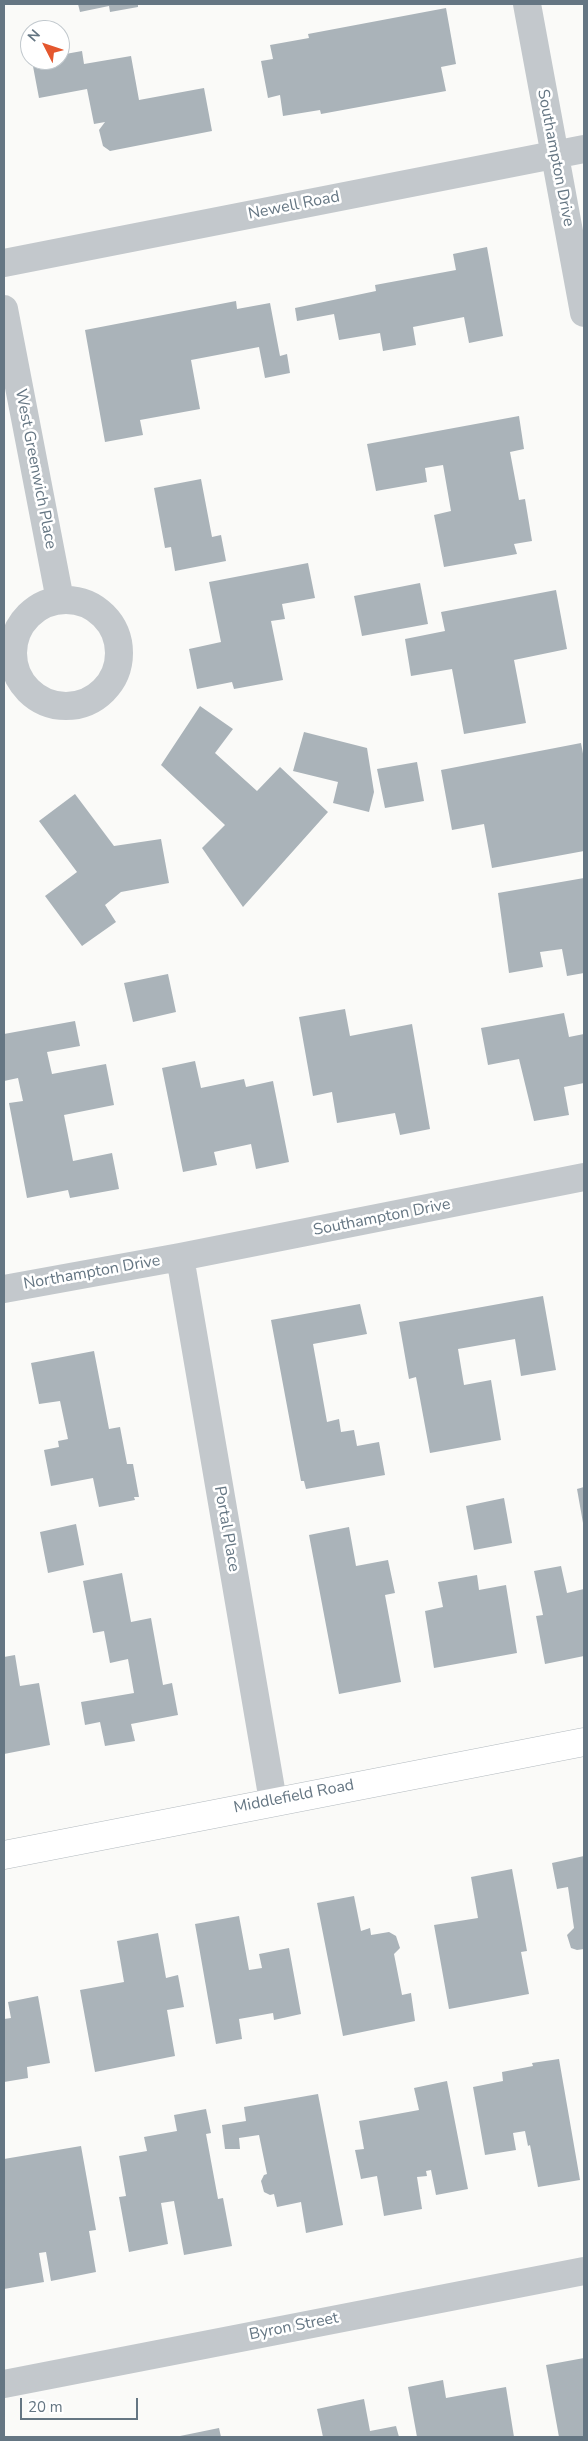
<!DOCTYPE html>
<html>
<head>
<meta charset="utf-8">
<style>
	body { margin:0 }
	#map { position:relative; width:588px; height:2441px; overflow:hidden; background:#fafaf8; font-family:"Nunito Sans",sans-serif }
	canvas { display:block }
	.frame { position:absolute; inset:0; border:5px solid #657683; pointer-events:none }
	.north { position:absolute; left:20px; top:20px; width:50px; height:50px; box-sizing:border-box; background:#fff; border:1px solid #c1c8cd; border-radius:50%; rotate:311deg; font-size:14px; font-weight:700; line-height:20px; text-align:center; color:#657683 }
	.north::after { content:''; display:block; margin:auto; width:18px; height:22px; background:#e4572e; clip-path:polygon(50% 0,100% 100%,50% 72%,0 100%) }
	.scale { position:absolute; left:20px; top:2398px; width:118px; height:22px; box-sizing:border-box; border:2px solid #657683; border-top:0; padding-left:6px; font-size:15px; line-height:18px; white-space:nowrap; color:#657683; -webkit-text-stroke:4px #fff; paint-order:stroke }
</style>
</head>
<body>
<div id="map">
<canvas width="588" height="2441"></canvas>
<div class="frame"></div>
<div class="north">N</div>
<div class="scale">20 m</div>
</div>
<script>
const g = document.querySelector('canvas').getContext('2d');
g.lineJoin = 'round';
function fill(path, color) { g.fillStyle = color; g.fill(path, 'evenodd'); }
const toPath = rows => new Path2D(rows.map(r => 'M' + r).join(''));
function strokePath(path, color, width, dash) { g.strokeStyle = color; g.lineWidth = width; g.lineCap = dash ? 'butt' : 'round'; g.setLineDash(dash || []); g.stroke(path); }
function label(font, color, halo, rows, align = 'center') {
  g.font = font + ' "Nunito Sans",sans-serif'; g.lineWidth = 5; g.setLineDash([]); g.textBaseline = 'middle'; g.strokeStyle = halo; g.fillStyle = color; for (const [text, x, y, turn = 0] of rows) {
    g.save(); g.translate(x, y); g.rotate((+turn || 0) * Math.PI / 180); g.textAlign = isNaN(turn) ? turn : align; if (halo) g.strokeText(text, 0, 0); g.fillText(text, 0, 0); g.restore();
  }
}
fill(toPath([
	[78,4,138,4,138,7,110,12,109,6,80,12],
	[446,8,456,64,441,67,446,91,321,114,320,110,283,116,280,95,268,98,261,61,273,59,270,45,309,38,308,34],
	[82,51,84,64,131,56,139,100,204,88,212,131,110,151,103,146,99,130,105,122,94,124,87,89,39,98,32,61,60,60,60,55],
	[487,247,503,336,469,343,464,317,413,327,416,345,383,351,380,333,339,340,334,314,297,321,295,308,376,291,375,285,456,270,453,254],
	[236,301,237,309,270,303,280,356,287,354,290,373,265,378,259,347,191,360,200,409,140,420,143,435,105,442,85,330],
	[519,416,524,449,510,452,519,500,525,499,532,541,514,544,517,554,444,567,434,515,451,511,443,465,425,468,427,482,376,491,367,444],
	[201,479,212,537,221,535,226,561,175,571,171,547,165,548,154,488],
	[308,563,315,598,282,604,285,619,271,621,283,680,234,689,232,682,197,689,189,649,221,642,209,582],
	[420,583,428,624,362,636,354,596],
	[556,590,567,649,514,660,526,723,464,734,452,669,411,676,405,639,445,631,441,612],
	[200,706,233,729,215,753,257,791,280,767,328,812,243,907,202,848,225,825,161,765],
	[304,732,367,748,374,792,369,812,333,803,338,782,293,771],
	[581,743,584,759,584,851,492,868,484,824,452,830,441,770],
	[417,762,424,801,385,808,377,769],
	[75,794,114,846,161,839,169,883,121,892,105,905,116,922,82,946,45,896,77,872,39,821],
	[584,878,584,973,567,976,562,949,540,952,543,967,509,973,498,893],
	[168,974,176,1012,133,1022,124,983],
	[345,1009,350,1036,412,1024,430,1129,400,1135,395,1113,337,1123,332,1092,313,1096,299,1017],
	[564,1013,569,1037,584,1034,584,1083,564,1087,569,1115,534,1121,519,1059,488,1065,481,1028],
	[75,1021,80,1046,47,1052,52,1074,106,1064,114,1105,64,1115,73,1161,112,1153,119,1189,70,1198,68,1190,27,1198,9,1103,23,1101,18,1078,4,1081,4,1034],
	[195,1061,201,1088,244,1079,246,1087,273,1081,289,1162,256,1169,251,1144,214,1152,217,1165,183,1172,162,1068],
	[543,1296,556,1370,521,1376,515,1339,458,1349,464,1385,491,1380,501,1440,430,1453,416,1377,409,1379,399,1322],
	[360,1304,367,1334,313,1344,327,1422,339,1419,341,1432,354,1430,357,1446,379,1442,385,1475,306,1489,304,1481,301,1481,271,1320],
	[94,1351,109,1429,120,1427,127,1464,133,1464,139,1497,134,1497,135,1500,99,1507,93,1478,51,1486,44,1450,59,1447,58,1441,68,1439,60,1401,39,1404,31,1363],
	[584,1487,584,1523,583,1523,577,1489],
	[504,1498,512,1543,474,1550,466,1506],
	[76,1524,84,1565,48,1573,40,1532],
	[349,1527,356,1566,388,1560,395,1593,385,1595,401,1682,339,1694,309,1535],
	[561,1566,567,1593,584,1589,584,1656,545,1664,536,1616,543,1615,534,1571],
	[122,1573,131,1622,151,1618,163,1685,172,1683,178,1715,131,1724,135,1741,105,1746,100,1722,85,1725,81,1702,134,1693,128,1659,110,1663,104,1631,93,1633,83,1581],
	[477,1575,479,1590,506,1585,517,1653,434,1668,425,1611,443,1607,438,1582],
	[15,1655,20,1686,39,1683,50,1745,4,1754,4,1657],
	[584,1856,584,1949,577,1950,571,1948,567,1935,574,1928,568,1887,557,1889,552,1863],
	[512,1869,527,1951,521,1952,529,1994,449,2009,434,1925,478,1918,471,1877],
	[354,1896,361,1931,370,1928,371,1935,389,1932,396,1936,400,1948,394,1954,402,1995,411,1993,415,2021,343,2036,317,1903],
	[239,1916,249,1970,262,1968,259,1954,289,1948,301,2014,274,2020,273,2013,239,2019,242,2039,216,2044,195,1924],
	[158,1933,166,1978,178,1975,184,2007,167,2010,175,2056,95,2072,80,1990,124,1982,117,1941],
	[38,1996,50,2063,27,2067,28,2078,4,2082,4,2019,11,2018,8,2002],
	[559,2059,580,2180,538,2187,530,2145,528,2146,525,2131,513,2133,516,2150,485,2155,473,2087,503,2081,502,2072,533,2066,532,2063],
	[447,2081,468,2189,436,2195,431,2170,426,2171,427,2176,417,2177,422,2209,384,2216,377,2176,361,2179,355,2150,364,2149,359,2121,419,2110,414,2088],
	[318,2094,343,2225,306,2233,301,2202,277,2207,274,2194,270,2195,264,2192,261,2181,264,2175,267,2174,259,2135,239,2138,240,2149,225,2149,222,2125,246,2121,244,2107],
	[206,2109,211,2133,206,2134,218,2199,223,2198,232,2246,184,2255,174,2201,161,2203,168,2244,129,2252,119,2197,126,2196,119,2156,147,2151,144,2137,177,2131,174,2115],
	[81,2146,96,2230,89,2231,96,2272,51,2281,46,2252,39,2253,44,2282,4,2289,4,2159],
	[584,2358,584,2437,559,2437,546,2365],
	[443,2380,446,2398,506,2387,514,2437,417,2437,408,2387],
	[364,2399,370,2431,396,2426,399,2437,323,2437,317,2409],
	[219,2428,221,2437,180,2437,180,2436]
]), '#aab3b9');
const secondary = toPath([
	[4,1855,584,1742]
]);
strokePath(secondary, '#b3babf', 29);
strokePath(toPath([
	[527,4,584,313],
	[4,263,584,149],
	[4,309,60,600],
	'13 653a53 53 0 1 1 106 0a53 53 0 1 1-106 0Z',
	[180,1257,273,1801],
	[4,1289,180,1257,584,1177],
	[4,2384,584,2271]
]), '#c3c8cc', 28);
strokePath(secondary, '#fff', 28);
label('16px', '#657683', '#fff', [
	["Southampton Drive",555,158,79],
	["Newell Road",294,206,-11],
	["West Greenwich Place",35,469,79],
	["Southampton Drive",382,1218,-11],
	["Northampton Drive",92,1273,-10],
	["Portal Place",226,1529,80],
	["Middlefield Road",294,1797,-11],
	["Byron Street",294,2327,-11]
]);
</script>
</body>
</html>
